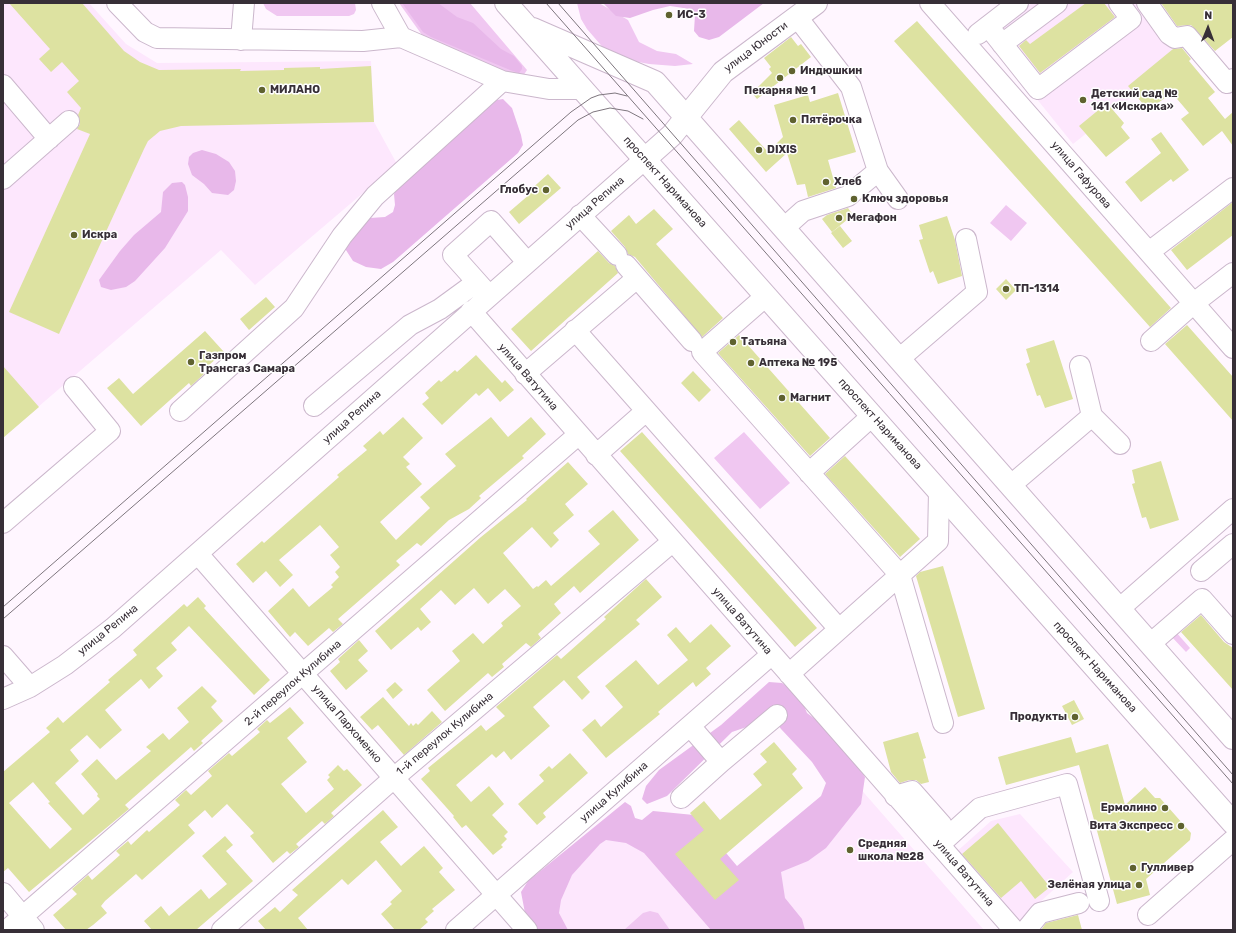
<!DOCTYPE html>
<html>
<head>
<meta charset="utf-8">
<style>
	body { margin:0 }
	#map { position:relative; width:1236px; height:933px; overflow:hidden; background:#fff6ff; font-family:Rubik,sans-serif }
	canvas { display:block }
	.frame { position:absolute; inset:0; border:4px solid #372f37; pointer-events:none }
	.north { position:absolute; left:1188px; top:8px; width:40px; height:40px; -webkit-text-stroke:3px #fff; paint-order:stroke; rotate:1deg; font-size:11px; font-weight:700; line-height:16px; text-align:center; color:#372f37 }
	.north::after { content:''; display:block; margin:auto; width:14px; height:18px; background:#372f37; clip-path:polygon(50% 0,100% 100%,50% 72%,0 100%) }
</style>
</head>
<body>
<div id="map">
<canvas width="1236" height="933"></canvas>
<div class="frame"></div>
<div class="north">N</div>
</div>
<script>
const g = document.querySelector('canvas').getContext('2d');
g.lineJoin = 'round';
function fill(path, color) { g.fillStyle = color; g.fill(path, 'evenodd'); }
const toPath = rows => new Path2D(rows.map(r => 'M' + r).join(''));
function strokePath(path, color, width, dash) { g.strokeStyle = color; g.lineWidth = width; g.lineCap = dash ? 'butt' : 'round'; g.setLineDash(dash || []); g.stroke(path); }
function label(font, color, halo, rows, align = 'center') {
  g.font = font + ' Rubik,sans-serif'; g.lineWidth = 3; g.setLineDash([]); g.textBaseline = 'middle'; g.strokeStyle = halo; g.fillStyle = color; for (const [text, x, y, turn = 0] of rows) {
    g.save(); g.translate(x, y); g.rotate((+turn || 0) * Math.PI / 180); g.textAlign = isNaN(turn) ? turn : align; if (halo) g.strokeText(text, 0, 0); g.fillText(text, 0, 0); g.restore();
  }
}
fill(toPath([
	[3,3,89,3,126,44,157,63,371,61,374,122,397,164,255,285,221,250,3,437],
	[1032,3,1138,3,1179,59,1073,144,987,37],
	[858,786,984,930,559,930,526,891,625,808,717,912],
	[1020,814,1073,872,1017,923,954,854,991,821]
]), '#fde7fd');
fill(toPath([
	[263,3,355,3,356,10,354,14,349,16,277,16,266,9],
	[399,3,470,3,527,70,523,76,511,75,422,35],
	[577,3,599,3,628,20,639,42,657,51,676,54,693,64,675,66,649,64,628,60,606,51,587,29,581,19],
	[1006,205,1027,223,1011,241,990,223],
	[744,432,790,483,760,509,714,458],
	[1175,631,1190,648,1186,652,1170,635],
	[650,911,658,913,670,930,624,930,643,913]
]), '#f0c7f1');
fill(toPath([
	[402,3,438,3,457,17,473,23,501,49,514,56,522,66,522,69,519,73,510,70,431,37,423,32],
	[603,3,764,3,719,37,709,40,699,37,694,31,695,15,690,9,670,6,653,10,630,18,616,16],
	[503,99,512,108,521,135,523,145,518,153,393,262,381,269,366,267,353,261,344,247,370,218,385,217,393,212,395,205,394,194,398,186,497,100],
	[202,150,216,154,229,162,235,171,236,181,234,190,228,195,212,193,204,184,192,175,188,164,189,157,193,153],
	[182,182,185,185,188,197,188,211,165,248,135,281,126,287,111,290,101,287,99,280,120,251,134,235,161,212,163,192,172,183],
	[769,682,782,683,799,694,807,713,834,733,865,777,861,804,826,848,808,861,781,872,785,898,802,919,805,930,711,930,644,853,626,843,606,840,600,844,572,875,561,900,559,913,568,930,538,930,525,913,521,892,528,881,625,802,631,806,635,818,642,820,653,811,694,815,737,866,821,796,826,783,812,762,781,729,773,718,732,732,667,796,647,804,642,799,646,786,659,770,721,725]
]), '#e8b8ea');
fill(toPath([
	[9,3,82,3,124,51,140,62,159,70,241,69,240,71,284,70,284,68,320,67,320,69,371,66,374,122,181,126,160,131,148,141,144,149,59,334,9,312,90,134,77,129,80,124,78,115,81,108,67,92,79,81,62,62,51,72,39,59,50,49],
	[1086,3,1104,3,1115,17,1040,73,1019,46,1026,40,1030,44],
	[1161,3,1233,3,1233,37,1215,51,1191,25,1177,26],
	[917,21,1171,308,1150,327,894,41],
	[791,37,798,46,801,44,811,57,757,99,752,93,772,73,769,69,771,67,764,58],
	[1182,48,1191,59,1189,61,1215,92,1208,98,1225,119,1233,112,1233,146,1222,131,1203,146,1181,119,1189,113,1172,93,1148,110,1128,86,1173,49],
	[838,93,856,152,828,160,836,188,808,197,805,184,797,185,787,153,766,172,729,129,739,120,768,152,783,137,774,105,808,95,810,102],
	[1107,103,1124,123,1121,127,1130,138,1106,157,1079,126],
	[1161,132,1189,170,1173,182,1171,179,1141,202,1125,182,1161,153,1151,139],
	[548,174,561,188,519,224,509,212,530,194,528,192],
	[1233,202,1233,235,1187,270,1171,250],
	[848,208,853,215,832,232,822,219,827,215],
	[654,209,673,229,656,244,723,318,702,337,635,257,628,254,625,247,611,231,629,215,636,224],
	[947,216,955,240,962,276,938,284,933,271,930,273,919,240,923,239,919,225],
	[840,226,852,241,843,248,831,233],
	[598,251,609,263,615,266,618,273,531,351,511,329],
	[1006,279,1016,290,1006,300,996,289],
	[266,297,275,307,249,330,240,319],
	[1187,325,1233,377,1233,421,1165,344],
	[205,331,224,352,202,371,204,374,191,386,189,383,141,426,107,388,119,378,133,394],
	[739,335,830,438,810,456,718,353],
	[1054,340,1073,399,1045,408,1040,395,1037,396,1026,364,1030,362,1026,349],
	[476,355,502,383,505,380,514,390,500,402,488,388,479,396,476,393,442,425,422,404,429,398,425,393,439,380,441,382,455,370,457,372],
	[3,366,39,407,3,438],
	[693,371,711,390,699,402,681,383],
	[403,417,423,438,403,457,410,464,406,467,422,484,380,522,396,540,430,508,420,497,456,466,445,454,491,417,508,437,531,417,546,434,522,456,524,458,479,496,481,498,469,509,449,520,421,546,417,543,396,561,400,565,338,619,343,624,333,632,329,628,308,646,295,632,290,637,268,611,293,588,309,607,333,587,331,585,339,577,335,572,340,567,330,555,339,547,320,525,279,560,293,575,280,587,266,571,253,583,236,564,262,541,264,543,339,477,337,475,367,450,363,446,380,431,383,435],
	[642,432,817,628,795,647,620,451],
	[845,456,920,539,900,557,825,474],
	[1161,461,1179,520,1150,529,1146,517,1142,518,1132,484,1135,483,1132,470],
	[568,462,588,484,565,504,574,515,553,533,559,540,551,548,532,527,503,553,533,589,537,586,538,587,546,580,551,586,600,544,588,531,613,510,639,540,580,593,574,586,554,604,561,613,538,634,541,638,531,647,526,643,502,664,504,667,492,677,488,673,445,711,427,690,460,661,452,651,473,633,483,644,503,626,501,623,521,606,505,589,488,604,474,588,455,605,441,590,420,609,431,622,421,631,418,627,391,650,375,631,481,537,527,500,526,499],
	[943,566,985,709,958,717,916,576,920,572],
	[646,579,662,597,636,620,640,624,577,677,590,692,582,700,564,680,533,707,550,726,511,760,504,751,496,758,492,754,456,785,471,802,489,786,504,804,492,815,508,832,504,836,507,839,501,845,503,847,493,855,466,825,462,828,453,817,454,816,421,779,430,771,428,768,481,725,486,731,505,716,496,707,557,655,561,659,606,619,604,617],
	[198,597,206,606,204,608,270,680,254,695,189,626,171,643,177,650,156,668,163,676,149,689,141,679,105,710,122,730,100,749,87,735,70,750,79,761,55,783,83,815,100,799,97,796,98,794,81,774,97,759,116,780,151,751,146,747,163,733,169,740,189,722,177,708,202,686,217,701,211,707,223,721,201,741,203,743,194,751,191,747,125,805,129,809,29,892,8,868,3,872,3,772,50,732,46,728,58,717,63,723,110,682,108,680,137,655,133,650,184,604,187,607],
	[33,782,50,802,48,803,72,829,50,849,9,803],
	[1201,615,1224,642,1233,648,1233,690,1181,632],
	[711,624,731,646,706,668,711,674,696,687,693,682,658,712,660,714,606,758,582,730,595,719,601,727,623,707,605,686,636,660,658,685,688,660,667,635,676,627,690,643],
	[359,640,368,651,358,660,368,671,346,690,330,671,340,662,338,659],
	[395,682,403,690,393,699,386,690],
	[383,697,409,726,411,723,413,726,416,723,418,725,432,711,442,722,404,755,378,725,372,730,360,717],
	[1074,700,1084,719,1072,725,1062,706],
	[290,707,304,723,287,738,307,762,281,784,306,813,334,789,327,780,330,777,328,775,338,765,344,771,347,769,362,785,331,813,334,816,325,824,322,821,296,844,299,847,290,854,287,851,273,863,250,836,254,833,227,804,212,818,205,810,188,825,195,833,142,880,136,874,105,901,101,906,107,913,93,925,86,930,66,930,53,915,77,894,72,889,88,875,92,880,120,855,116,851,128,841,131,845,147,830,149,832,180,805,175,800,186,790,191,795,212,776,208,771,229,753,232,756,260,732,257,729,267,720,270,723],
	[918,732,926,758,923,759,929,782,921,784,916,780,909,780,900,783,891,772,883,742],
	[1071,737,1076,753,1108,744,1125,805,1145,787,1155,798,1160,798,1191,833,1190,840,1146,879,1150,895,1117,904,1079,765,1006,785,998,757],
	[774,742,797,769,792,774,803,788,720,859,739,880,715,900,675,854,704,830,690,813,704,801,720,820,762,785,753,774,767,762,760,754],
	[570,753,588,773,543,813,546,817,537,825,518,804,544,781,539,775,549,766,552,769],
	[383,810,398,827,380,842,401,866,424,846,443,868,439,872,455,890,432,909,434,911,425,919,428,922,419,930,395,930,381,914,392,904,390,902,402,891,376,860,348,885,342,879,298,918,308,930,266,930,258,921,275,907,280,912,298,895,292,890],
	[998,823,1050,887,1035,899,1021,881,1001,898,962,854],
	[225,836,233,845,226,851,253,881,196,930,152,930,144,921,161,906,169,916,201,889,209,899,227,884,202,856],
	[1078,915,1082,930,1041,930,1046,923]
]), '#dde2a1');
const minor = toPath([
	[117,3,145,32,157,38,363,41,401,37],
	[382,3,401,37,502,81,549,89,583,89],
	[930,3,1233,348],
	[1147,3,1169,34,1175,38,1187,36,1227,83,1233,79],
	[797,17,851,87,878,171,898,199],
	[988,26,1038,89,1131,19,1119,3],
	[978,34,1018,3],
	[241,40,244,3],
	[1002,44,1057,3],
	[3,85,49,139],
	[3,179,69,121],
	[580,215,617,255],
	[784,228,803,211,848,196,878,171],
	[1149,252,1233,188],
	[626,265,692,341],
	[486,292,453,255,491,221,527,262],
	[766,296,702,352,900,575,943,723],
	[471,311,1014,930],
	[575,330,839,629],
	[1151,341,1194,303,1233,273],
	[899,359,977,292,966,239],
	[1080,366,1092,416],
	[525,374,637,278],
	[314,406,410,325,440,309,477,282],
	[180,411,294,308,342,236,375,196,502,81],
	[596,455,646,411],
	[809,473,872,416],
	[1011,485,1092,416,1120,444],
	[3,523,110,431,74,387],
	[198,554,527,930],
	[1201,571,1233,544],
	[1119,609,1233,509],
	[1150,644,1202,599,1233,634],
	[3,656,30,687],
	[789,674,938,541,939,491],
	[3,699,30,687,65,665,113,628,645,159],
	[690,726,721,762,777,715],
	[895,796,912,791,942,825],
	[681,798,721,762],
	[939,845,980,808,1067,784,1099,901],
	[3,893,34,930],
	[1148,915,1233,840],
	[7,930,578,435],
	[222,930,395,777,672,542],
	[456,930,771,655],
	[1026,930,1040,913,1079,903]
]);
const major = toPath([
	[506,3,1233,823],
	[533,29,655,82,1233,738],
	[645,159,672,135,723,72,816,3]
]);
strokePath(minor, '#cbb7cc', 22);
strokePath(major, '#cbb7cc', 24);
strokePath(minor, '#fff', 20);
strokePath(major, '#fff', 22);
strokePath(toPath([
	[546,3,1233,784],
	[558,3,1233,775],
	[3,607,571,112,591,98,599,95,615,93,627,96],
	[3,619,578,120,593,112,610,108,628,111,643,119]
]), '#7e767e', 1);
for (const [x, y, r, color] of [
	[669,15,4,"#5f622f"],
	[792,71,4,"#5f622f"],
	[780,78,4,"#5f622f"],
	[262,90,4,"#5f622f"],
	[1083,100,4,"#5f622f"],
	[793,120,4,"#5f622f"],
	[759,150,4,"#5f622f"],
	[826,182,4,"#5f622f"],
	[546,190,4,"#5f622f"],
	[854,199,4,"#5f622f"],
	[839,218,4,"#5f622f"],
	[74,235,4,"#5f622f"],
	[1006,289,4,"#5f622f"],
	[733,342,4,"#5f622f"],
	[191,362,4,"#5f622f"],
	[751,363,4,"#5f622f"],
	[782,398,4,"#5f622f"],
	[1075,717,4,"#5f622f"],
	[1165,808,4,"#5f622f"],
	[1181,826,4,"#5f622f"],
	[850,850,4,"#5f622f"],
	[1133,868,4,"#5f622f"],
	[1139,885,4,"#5f622f"]
]) { const dot = new Path2D(); dot.arc(x, y, r, 0, 2 * Math.PI); g.fillStyle = color; g.fill(dot); strokePath(dot, '#fff', 1.5); }
label('bold 11px', '#372f37', '#fff', [
	["ИС-3",677,15],
	["Индюшкин",800,71],
	["МИЛАНО",270,90],
	["Пекарня № 1",780,91,"center"],
	["Детский сад №",1091,94],
	["141 «Искорка»",1091,107],
	["Пятёрочка",801,120],
	["DIXIS",767,150],
	["Хлеб",834,182],
	["Глобус",538,190,"right"],
	["Ключ здоровья",862,199],
	["Мегафон",847,218],
	["Искра",82,235],
	["ТП-1314",1014,289],
	["Татьяна",741,342],
	["Газпром",199,356],
	["Трансгаз Самара",199,369],
	["Аптека № 195",759,363],
	["Магнит",790,398],
	["Продукты",1067,717,"right"],
	["Ермолино",1157,808,"right"],
	["Вита Экспресс",1173,826,"right"],
	["Средняя",858,844],
	["школа №28",858,857],
	["Гулливер",1141,868],
	["Зелёная улица",1131,885,"right"]
], 'left');
label('11px', '#372f37', '#fff', [
	["улица Юности",756,47,-37],
	["улица Гафурова",1081,175,49],
	["проспект Нариманова",665,182,48],
	["улица Репина",595,203,-41],
	["улица Ватутина",528,377,49],
	["улица Репина",352,417,-42],
	["проспект Нариманова",880,424,48],
	["улица Ватутина",742,621,49],
	["улица Репина",108,630,-39],
	["проспект Нариманова",1095,667,48],
	["2-й переулок Кулибина",293,683,-41],
	["улица Пархоменко",347,724,49],
	["1-й переулок Кулибина",445,734,-40],
	["улица Кулибина",614,792,-41],
	["улица Ватутина",964,873,49]
]);
</script>
</body>
</html>
